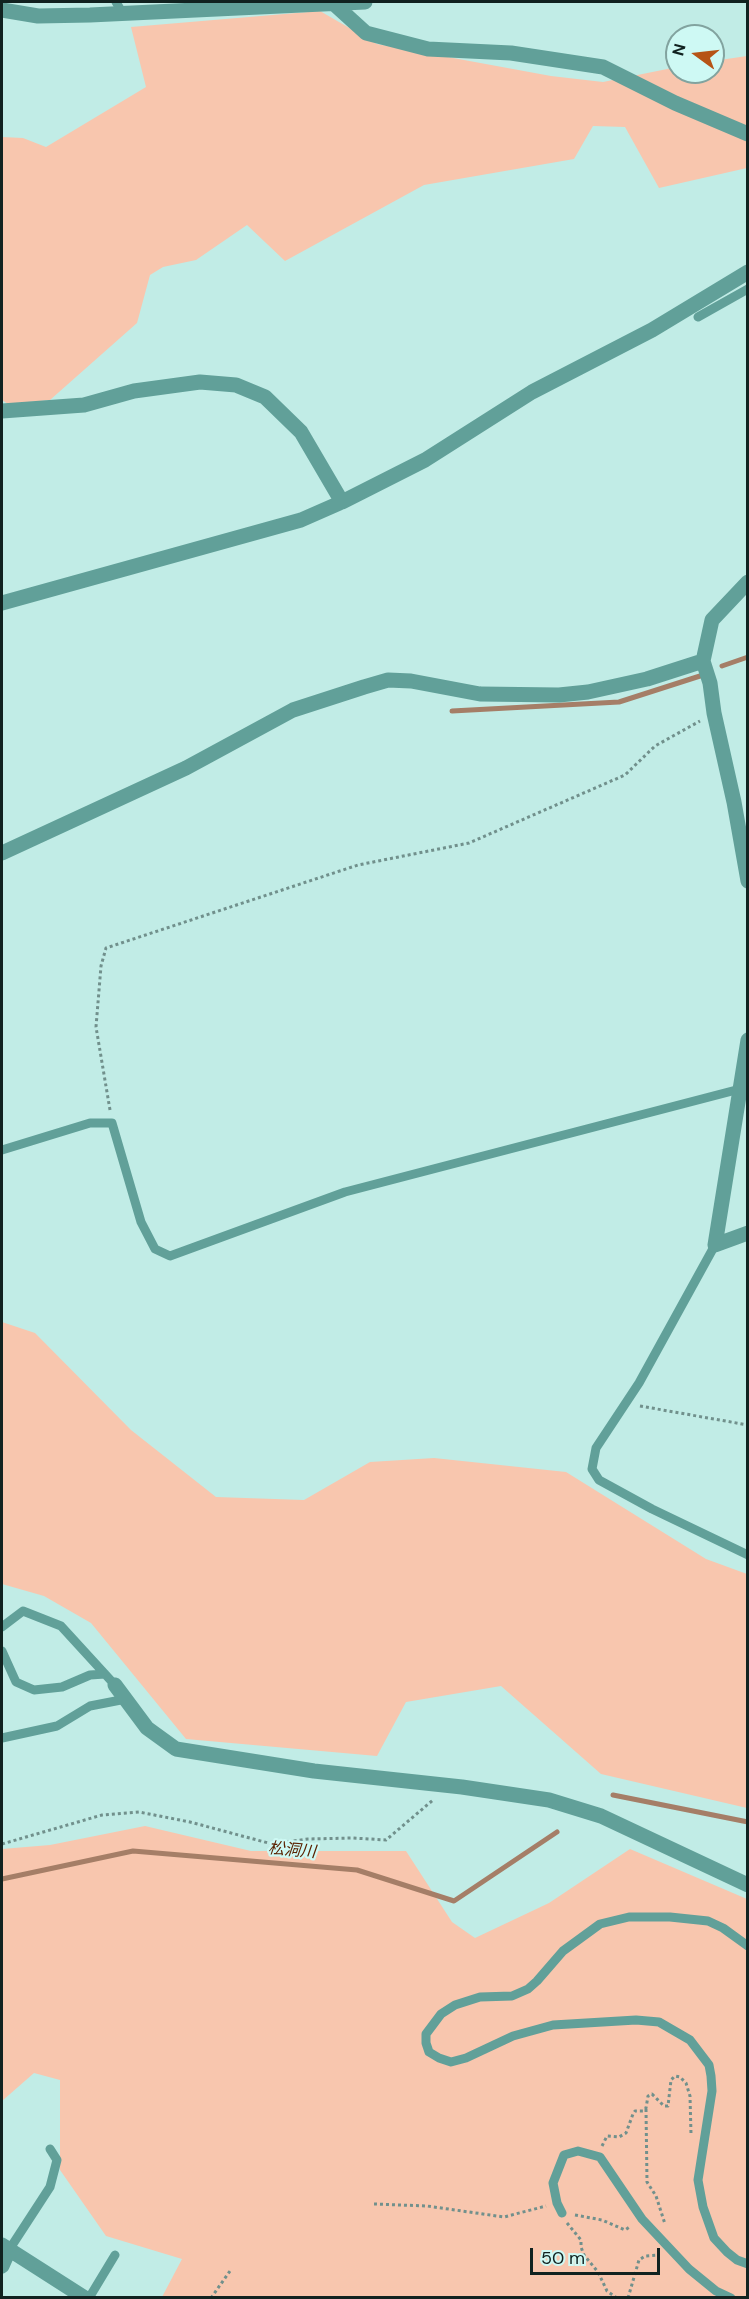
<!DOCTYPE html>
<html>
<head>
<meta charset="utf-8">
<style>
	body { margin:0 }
	#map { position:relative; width:749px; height:2299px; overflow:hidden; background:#c1ece6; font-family:"DM Sans",sans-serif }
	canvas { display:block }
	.frame { position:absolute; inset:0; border:3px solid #112220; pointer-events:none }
	.north { position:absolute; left:665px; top:24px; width:60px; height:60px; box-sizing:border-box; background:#cef9f4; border:2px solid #82a39f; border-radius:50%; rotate:285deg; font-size:16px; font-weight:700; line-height:24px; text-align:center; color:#112220 }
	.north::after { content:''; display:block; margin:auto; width:21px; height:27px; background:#b65416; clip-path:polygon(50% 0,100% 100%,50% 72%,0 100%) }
	.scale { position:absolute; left:530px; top:2248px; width:130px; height:27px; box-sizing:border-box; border:3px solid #112220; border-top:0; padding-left:8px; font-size:18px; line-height:21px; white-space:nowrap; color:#112220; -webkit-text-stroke:4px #cef9f4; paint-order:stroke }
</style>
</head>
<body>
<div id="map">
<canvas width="749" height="2299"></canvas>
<div class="frame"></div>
<div class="north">N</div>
<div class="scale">50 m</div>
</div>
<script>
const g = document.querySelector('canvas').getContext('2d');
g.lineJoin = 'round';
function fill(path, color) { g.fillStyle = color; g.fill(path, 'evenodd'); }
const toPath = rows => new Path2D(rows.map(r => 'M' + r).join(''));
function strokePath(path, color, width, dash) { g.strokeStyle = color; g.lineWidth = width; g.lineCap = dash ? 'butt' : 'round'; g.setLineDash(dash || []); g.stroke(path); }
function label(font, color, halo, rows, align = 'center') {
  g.font = font + ' "DM Sans","Noto Sans JP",sans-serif'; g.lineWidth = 4.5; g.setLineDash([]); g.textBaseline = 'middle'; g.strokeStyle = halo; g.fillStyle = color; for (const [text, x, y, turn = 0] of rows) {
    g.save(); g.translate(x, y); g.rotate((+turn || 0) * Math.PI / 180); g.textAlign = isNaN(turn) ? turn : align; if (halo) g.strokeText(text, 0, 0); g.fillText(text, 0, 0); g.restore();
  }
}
fill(toPath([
	[320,11,377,44,551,76,603,82,677,67,677,72,713,72,713,61,747,56,747,168,659,188,625,127,593,126,574,159,424,185,285,261,247,225,196,260,163,267,150,275,137,323,50,400,8,404,2,400,2,137,23,138,46,147,146,87,131,27],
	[2,1322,35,1333,131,1430,216,1497,304,1500,370,1462,434,1458,566,1472,706,1559,747,1574,747,1808,601,1774,501,1686,406,1702,377,1756,186,1739,91,1623,44,1596,2,1584],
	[145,1826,251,1851,406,1851,452,1922,475,1938,549,1903,630,1849,747,1899,747,2297,162,2297,182,2259,106,2236,60,2170,60,2080,34,2073,2,2101,2,1849,50,1845]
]), '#f8c6ae');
strokePath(toPath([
	[722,666,748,657],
	[452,711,619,702,700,676],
	[613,1795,748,1822],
	[2,1879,133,1851,357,1870,454,1901,557,1832]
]), '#a57e67', 5);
strokePath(toPath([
	[110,1110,96,1027,101,966,106,948,358,865,469,843,625,775,655,746,700,721],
	[640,1406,748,1425],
	[2,1844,102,1815,139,1812,190,1822,272,1844,308,1839,353,1838,386,1840,433,1800],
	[646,2109,647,2182,656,2196,665,2224],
	[602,2146,607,2136,619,2137,626,2133,633,2114,635,2111,643,2111,646,2108,648,2096,652,2094,664,2106,668,2106,671,2080,675,2076,680,2077,686,2083,690,2096,691,2134],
	[374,2204,427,2206,504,2217,546,2206],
	[575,2215,602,2220,625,2230,631,2226],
	[567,2223,581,2240,581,2247,584,2255,598,2272,607,2291,617,2298],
	[211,2298,230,2271],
	[628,2298,639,2260,645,2256,660,2255]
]), '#71908c', 3, [3, 3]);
strokePath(toPath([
	[116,2,123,14],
	[698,317,748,289],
	[2,1150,90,1123,112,1123,141,1222,155,1249,170,1256,345,1192,740,1089],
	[715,1245,639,1383,596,1448,592,1469,599,1480,652,1509,748,1555],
	[2,1627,23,1611,61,1626,115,1685],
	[2,1651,16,1682,34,1690,62,1687,90,1675,105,1674],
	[2,1738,57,1726,90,1706,126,1699],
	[748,1946,723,1928,708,1921,670,1917,629,1917,600,1924,563,1951,537,1981,528,1989,512,1996,480,1997,455,2005,441,2014,426,2034,426,2043,429,2052,439,2058,451,2062,466,2058,513,2036,553,2025,636,2020,659,2022,690,2040,709,2065,711,2076,712,2091,698,2180,703,2207,714,2238,727,2252,737,2260,748,2264],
	[562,2213,557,2203,553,2183,564,2155,578,2151,600,2157,642,2219,689,2269,716,2291,731,2298],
	[9,2250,50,2187,57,2160,50,2149],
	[89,2298,115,2255]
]), '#61a099', 9);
strokePath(toPath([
	[327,2,334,4,366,33,428,49,511,53,603,67,675,103,748,134],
	[2,10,38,16,90,15,365,2],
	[2,411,84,405,134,391,200,382,236,385,265,397,301,432,342,502],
	[748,582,712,620,703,661,710,683,714,713,734,802,748,881],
	[2,603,301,520,342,502,425,460,532,392,652,330,748,272],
	[2,853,186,768,293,710,364,687,388,680,411,681,480,694,559,695,588,692,647,679,703,661],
	[748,1040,715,1245,748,1233],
	[2,2245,85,2298],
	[2,2266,9,2250]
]), '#61a099', 15);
strokePath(toPath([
	[115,1685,147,1728,176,1749,314,1771,462,1787,549,1800,601,1816,748,1885]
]), '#61a099', 15);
label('italic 16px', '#5a2200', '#cef9f4', [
	["松洞川",292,1851,5]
]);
</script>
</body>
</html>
